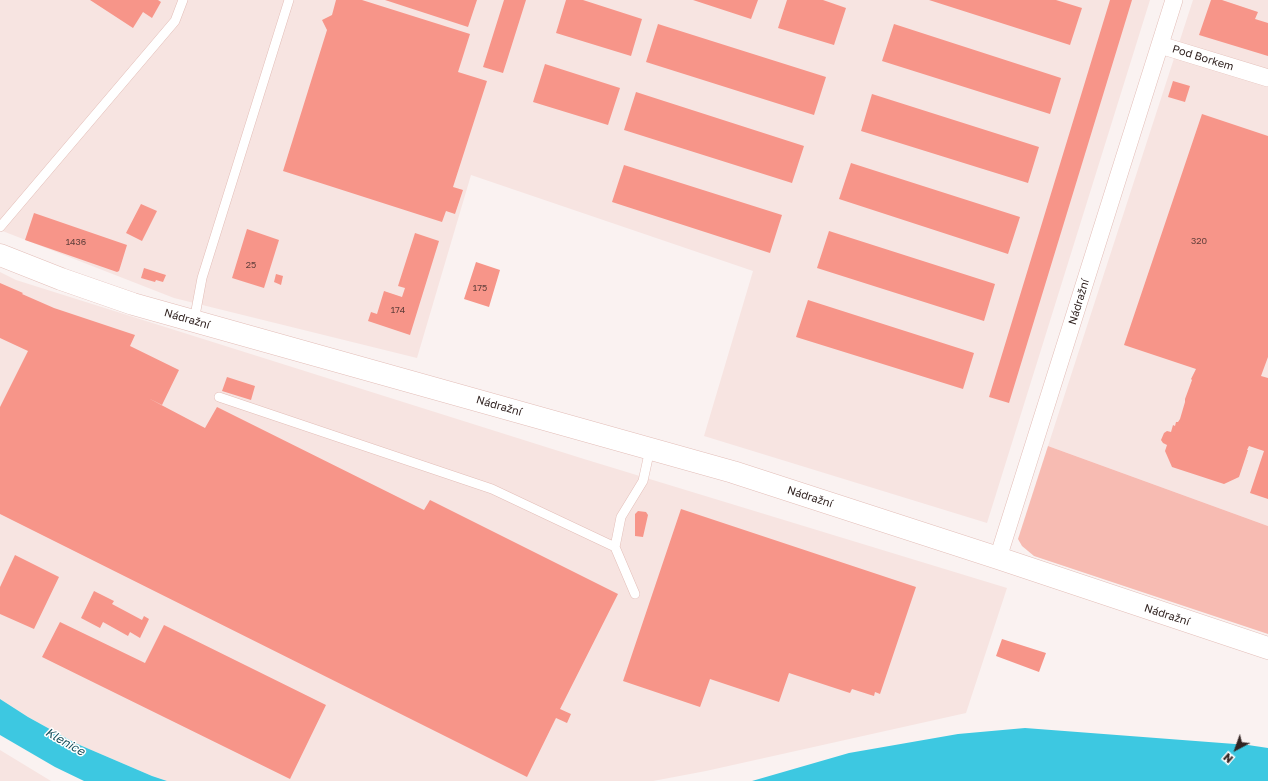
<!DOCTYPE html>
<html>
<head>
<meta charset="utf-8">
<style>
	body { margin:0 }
	#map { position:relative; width:1268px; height:781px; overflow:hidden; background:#faf2f1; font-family:"Golos Text",sans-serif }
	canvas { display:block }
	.north { position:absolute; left:1216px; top:729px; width:40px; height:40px; -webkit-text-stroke:3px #fff; paint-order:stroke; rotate:221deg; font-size:11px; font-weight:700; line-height:16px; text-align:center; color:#322422 }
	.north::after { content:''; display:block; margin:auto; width:14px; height:18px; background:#322422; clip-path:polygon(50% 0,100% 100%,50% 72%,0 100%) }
</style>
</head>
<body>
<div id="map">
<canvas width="1268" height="781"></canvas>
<div class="north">N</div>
</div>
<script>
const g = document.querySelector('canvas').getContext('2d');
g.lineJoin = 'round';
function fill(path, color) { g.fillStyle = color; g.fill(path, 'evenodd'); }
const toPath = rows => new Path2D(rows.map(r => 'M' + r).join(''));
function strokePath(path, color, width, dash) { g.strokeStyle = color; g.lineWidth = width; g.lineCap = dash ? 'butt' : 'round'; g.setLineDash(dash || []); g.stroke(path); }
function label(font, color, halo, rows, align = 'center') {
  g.font = font + ' "Golos Text",sans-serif'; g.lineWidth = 3; g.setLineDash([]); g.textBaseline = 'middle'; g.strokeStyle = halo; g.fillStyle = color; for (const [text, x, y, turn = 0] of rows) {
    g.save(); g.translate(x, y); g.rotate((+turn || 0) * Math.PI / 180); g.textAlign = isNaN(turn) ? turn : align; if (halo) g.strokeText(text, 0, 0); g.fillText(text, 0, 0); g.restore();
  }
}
fill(toPath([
	[0,0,1150,0,987,523,704,436,753,271,471,175,417,358,174,298,0,230],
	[1193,0,1268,0,1268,526,1048,446],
	[0,272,16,280,584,459,1007,588,966,713,706,771,653,781,167,781,152,776,75,743,28,717,0,699],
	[0,750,51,781,0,781]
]), '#f7e4e1');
fill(toPath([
	[1048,446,1268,526,1268,634,1034,556,1022,546,1018,539]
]), '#f7bbb2');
fill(toPath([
	[0,699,28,717,75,743,152,776,167,781,84,781,55,767,0,735],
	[1025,728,1248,745,1268,748,1268,781,752,781,849,753,958,734]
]), '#3dc8e1');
fill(toPath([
	[90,0,158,0,161,2,152,18,143,12,133,28],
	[336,0,362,0,470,34,458,72,487,81,453,187,463,190,455,214,446,211,442,222,283,171,327,30,322,20,332,15],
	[385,0,477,0,468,27],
	[504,0,526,0,503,73,483,67],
	[566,0,583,0,642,19,631,56,556,33],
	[693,0,758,0,751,19],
	[787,0,823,0,846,8,834,45,778,28],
	[929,0,1056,0,1082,8,1070,45],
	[1110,0,1132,0,1009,403,989,397],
	[1211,0,1222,0,1258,12,1255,19,1268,23,1268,56,1199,35],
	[658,24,826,77,814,115,646,62],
	[894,24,1061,78,1050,114,882,61],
	[545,64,620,88,608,125,533,102],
	[1173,81,1190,86,1185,102,1168,97],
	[636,92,804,146,792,183,624,130],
	[872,94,1039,147,1028,183,861,131],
	[1202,114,1268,136,1268,357,1261,376,1268,378,1268,499,1250,493,1264,451,1249,446,1247,450,1248,450,1239,477,1224,484,1172,467,1165,451,1167,445,1163,443,1161,440,1164,433,1167,431,1171,432,1173,425,1175,426,1176,422,1178,422,1180,419,1185,402,1185,399,1192,380,1191,379,1196,369,1124,345],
	[851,163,1020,217,1008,254,839,199],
	[624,165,782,215,770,253,612,202],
	[141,204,157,211,142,241,126,233],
	[34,213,127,245,119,271,117,272,25,240],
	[247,229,279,240,264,288,232,278],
	[829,231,995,284,984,321,817,268],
	[415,233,439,241,410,335,368,321,371,312,377,314,384,291,402,297,405,288,398,286],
	[476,262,500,270,489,307,464,299],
	[144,268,166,275,163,282,156,280,155,282,141,278],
	[276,274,283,276,281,285,274,282],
	[0,283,23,293,22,294,54,308,135,335,130,346,179,370,162,405,148,398,205,428,217,407,424,510,430,500,618,594,560,709,571,714,567,723,556,718,527,777,0,514,0,407,28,351,0,338],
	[808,300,974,353,963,389,796,337],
	[227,377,255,386,251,400,222,391],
	[681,509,916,587,880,694,875,692,874,696,852,689,850,693,789,673,779,702,710,679,700,707,623,681],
	[638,511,646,512,648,515,643,537,635,536,635,514],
	[15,555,59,577,34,629,0,614,0,587],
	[94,591,114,601,112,604,142,620,144,616,149,619,140,638,130,632,128,636,103,622,100,628,81,618],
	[60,622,145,663,164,625,326,705,290,779,42,657],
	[1002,639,1046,653,1039,672,996,656]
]), '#f79589');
const service = toPath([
	[0,227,175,21,183,0],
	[194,321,202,278,289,0],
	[219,397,492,489,615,547,635,594],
	[615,547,621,517,643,481,650,449]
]);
const minor = toPath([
	[1160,45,1268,78],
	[998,558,1174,0]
]);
const tertiary = toPath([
	[0,255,61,279,133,304,733,472,998,558,1268,648]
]);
strokePath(service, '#e3beb8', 10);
strokePath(minor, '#e3beb8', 18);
strokePath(tertiary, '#e3beb8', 23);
strokePath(service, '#fff', 9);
strokePath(minor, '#fff', 17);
strokePath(tertiary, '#fff', 22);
label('9px', '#63403c', null, [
	["320",1199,241],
	["1436",76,242],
	["25",251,265],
	["175",480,288],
	["174",398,310]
]);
label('11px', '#322422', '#fff', [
	["Pod Borkem",1203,58,17],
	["Nádražní",1079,302,-73],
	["Nádražní",187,319,16],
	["Nádražní",499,406,16],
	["Nádražní",810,497,18],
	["Nádražní",1167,615,18]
]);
label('italic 12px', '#19525d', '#fff', [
	["Klenice",65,742,30]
]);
</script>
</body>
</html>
